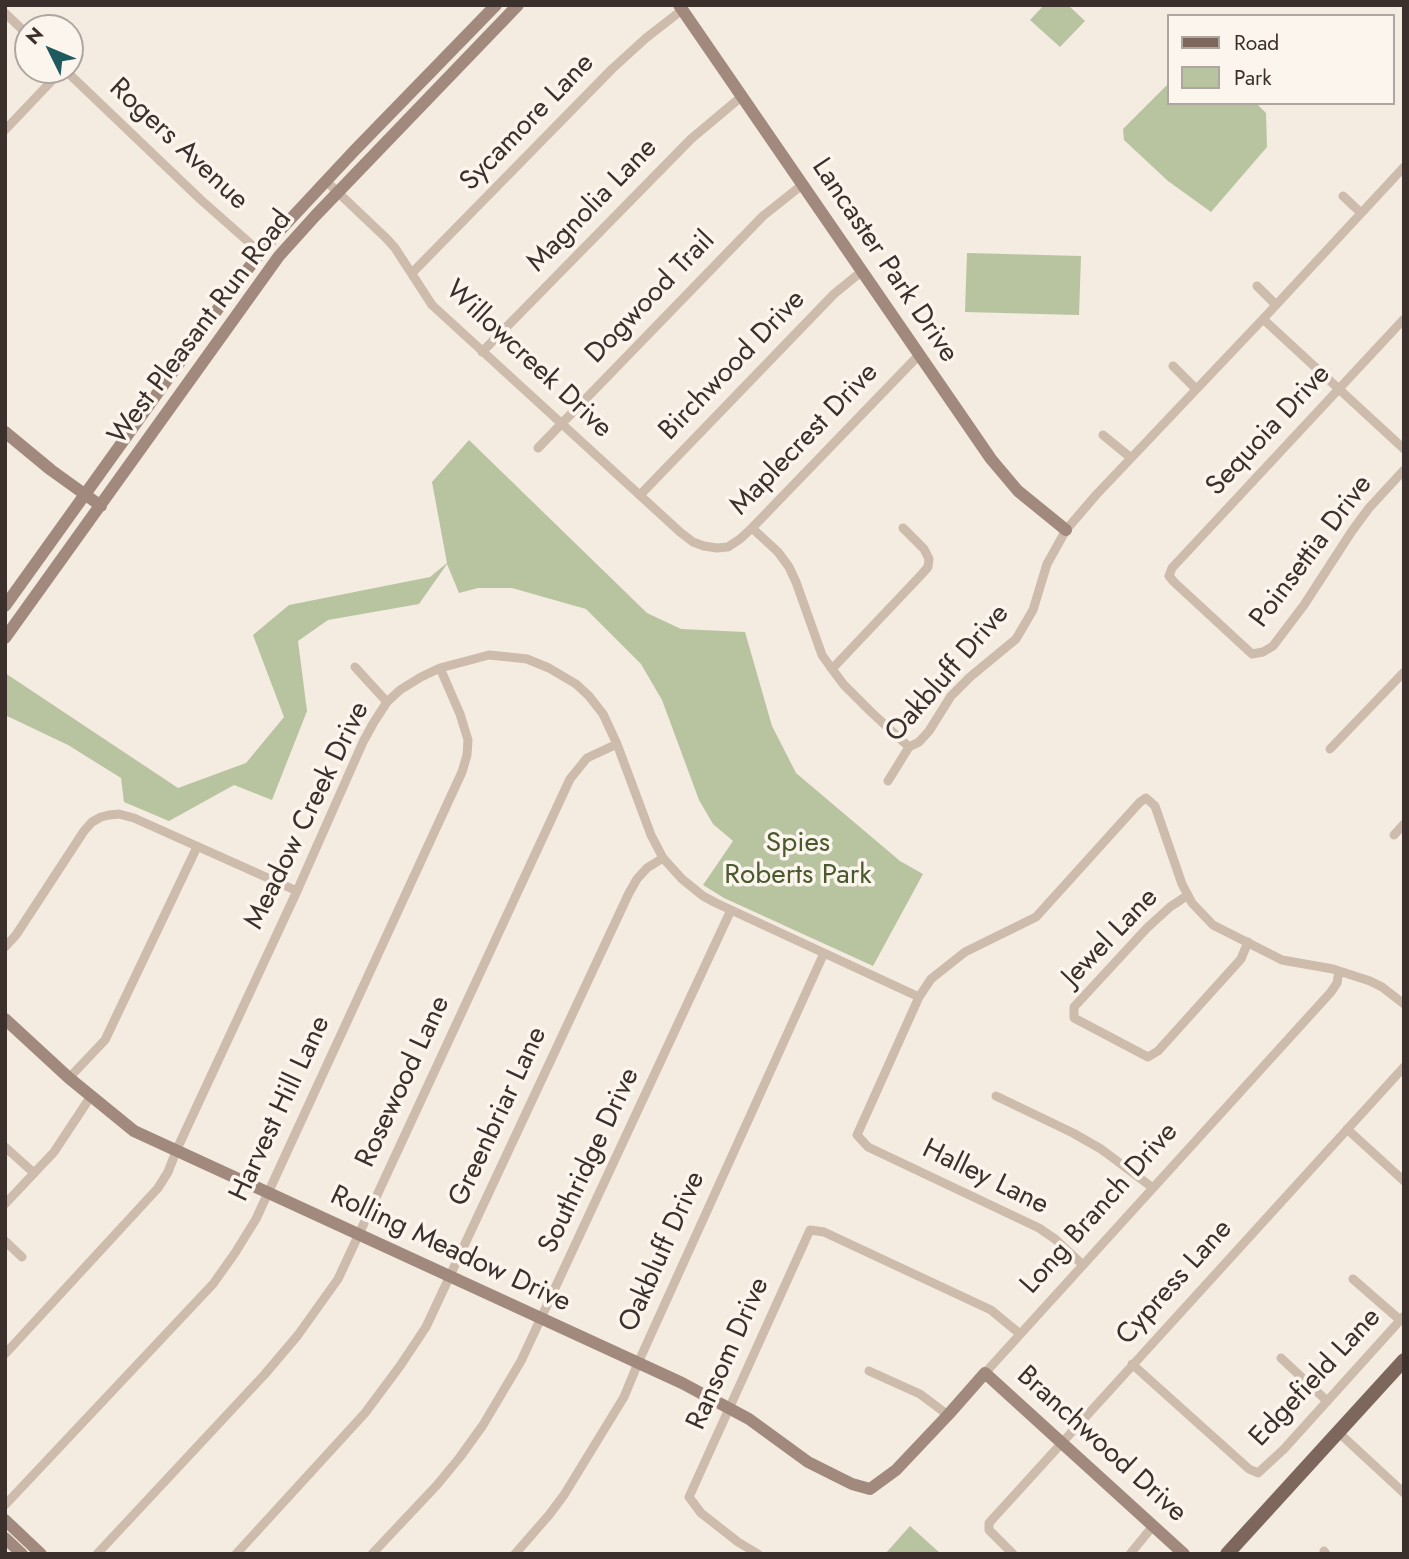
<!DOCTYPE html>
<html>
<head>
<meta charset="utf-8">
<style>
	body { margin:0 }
	#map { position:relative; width:1409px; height:1559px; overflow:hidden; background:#f4ebe1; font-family:Jost,sans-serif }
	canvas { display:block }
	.frame { position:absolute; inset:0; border:7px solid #3b302b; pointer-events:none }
	.legend { position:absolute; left:1167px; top:14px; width:228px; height:91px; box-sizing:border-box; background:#fbf5ee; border:2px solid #aea6a0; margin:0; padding:9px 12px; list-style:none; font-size:21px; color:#3b302b }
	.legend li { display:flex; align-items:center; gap:14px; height:35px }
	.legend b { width:35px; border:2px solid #aea6a0 }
	.north { position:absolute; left:14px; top:14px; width:70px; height:70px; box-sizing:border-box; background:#fbf5ee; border:2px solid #aea6a0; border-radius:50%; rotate:313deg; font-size:19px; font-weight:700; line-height:28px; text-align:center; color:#3b302b }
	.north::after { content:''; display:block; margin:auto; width:24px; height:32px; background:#1f5a5e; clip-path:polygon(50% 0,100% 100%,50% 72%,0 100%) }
</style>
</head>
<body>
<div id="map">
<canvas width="1409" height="1559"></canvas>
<div class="frame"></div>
<ul class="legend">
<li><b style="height:9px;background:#7d675c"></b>Road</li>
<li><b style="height:19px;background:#b8c4a0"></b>Park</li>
</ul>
<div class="north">N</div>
</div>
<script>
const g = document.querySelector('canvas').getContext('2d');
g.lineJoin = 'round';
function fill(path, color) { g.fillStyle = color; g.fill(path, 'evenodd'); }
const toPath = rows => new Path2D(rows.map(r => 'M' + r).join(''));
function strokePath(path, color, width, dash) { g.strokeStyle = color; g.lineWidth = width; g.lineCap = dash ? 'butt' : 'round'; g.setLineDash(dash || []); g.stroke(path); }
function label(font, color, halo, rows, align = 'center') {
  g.font = font + ' Jost,sans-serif'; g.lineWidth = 7; g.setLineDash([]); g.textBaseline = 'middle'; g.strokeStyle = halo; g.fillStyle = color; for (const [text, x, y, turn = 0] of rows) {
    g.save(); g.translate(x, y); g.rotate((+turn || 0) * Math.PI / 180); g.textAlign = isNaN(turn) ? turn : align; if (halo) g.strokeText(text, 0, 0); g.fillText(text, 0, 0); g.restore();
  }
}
fill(toPath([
	[1044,5,1068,5,1085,21,1060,47,1030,20],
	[1169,83,1169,103,1256,103,1266,113,1267,147,1211,212,1168,181,1124,140,1123,129],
	[967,253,1081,256,1079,315,965,312],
	[469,440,647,613,681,629,745,632,772,726,796,773,900,861,923,874,873,966,724,898,703,885,733,841,713,824,699,800,662,700,641,664,586,609,512,588,478,588,459,593,447,564,419,604,328,620,298,641,307,711,272,800,234,785,169,821,124,802,121,778,68,745,5,715,5,673,178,788,246,763,284,717,253,635,289,605,430,577,447,563,432,482],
	[910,1526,941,1554,885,1554]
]), '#b8c4a0');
strokePath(toPath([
	[5,13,28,35],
	[65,70,200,199,261,253],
	[5,130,62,70],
	[326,181,387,239,395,248,432,305,680,532,693,542,704,546,717,548,728,547,740,539,752,528,919,355],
	[1343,196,1361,213],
	[412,273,612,69,646,38,682,10],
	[1257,286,1276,305],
	[1263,319,1404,449],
	[1404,319,1172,568,1169,576,1174,582,1252,654,1263,652,1273,646,1304,605,1352,531,1369,508,1404,470],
	[482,352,691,139,741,97],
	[1173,366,1196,389],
	[1103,435,1131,458],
	[538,448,763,216,802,185],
	[640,495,834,294,861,272],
	[752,528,778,552,789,567,796,582,822,655,832,669,844,685,870,711,909,747],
	[355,667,387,702],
	[832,669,922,574,928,567,929,559,924,549,903,528],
	[1330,749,1404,672],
	[888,781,909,747,919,742,929,731,951,696,970,677,1016,639,1033,610,1047,564,1066,530,1096,495,1263,319,1404,167],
	[1394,835,1404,824],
	[1188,895,1170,907,1147,928,1074,1007,1074,1018,1148,1057,1158,1051,1241,959,1248,942],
	[5,947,16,935,84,831,92,822,101,817,109,815,119,814,134,818,297,891],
	[69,1078,105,1040,197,847],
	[996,1096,1073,1133,1101,1149,1153,1188],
	[1347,1129,1404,1181],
	[5,1147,34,1173],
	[5,1204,54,1152,91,1096],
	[5,1241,22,1257],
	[1083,1265,1055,1239,1039,1228,868,1147,857,1135,919,997,931,979,965,952,1036,917,1140,802,1146,798,1155,806,1182,884,1192,903,1213,925,1282,960,1333,969,1370,981,1382,987,1404,1004],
	[1353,1279,1400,1320],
	[5,1354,158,1188,168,1172,177,1149,297,891,363,742,374,722,387,702,400,690,421,677,440,668,489,655,509,657,527,659,549,668,576,684,589,696,603,714,617,744,651,835,663,858,682,879,703,896,716,903,919,997],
	[1281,1358,1327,1401],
	[1132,1364,1249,1469,1258,1473,1284,1449,1404,1316],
	[869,1371,920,1394,948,1415],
	[985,1373,1331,992,1337,983,1339,971],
	[1338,1432,1404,1493],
	[5,1505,213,1284,235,1253,256,1219,462,772,467,755,468,740,460,714,440,668],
	[1324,1551,1326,1554],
	[97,1554,265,1374,298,1335,338,1279,359,1234,570,779,587,758,617,744],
	[236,1554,365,1413,400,1366,426,1327,629,893,637,879,647,868,663,858],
	[372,1554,437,1485,460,1457,483,1425,521,1361,731,910],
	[515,1554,549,1515,564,1495,624,1397,638,1363,824,953],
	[758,1554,738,1542,701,1513,689,1497,810,1230,824,1232,991,1310,1020,1334],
	[1013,1554,989,1530,989,1523,1404,1067],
	[1130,1554,1153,1526]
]), '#cdbbac', 9);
strokePath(toPath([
	[679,5,991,459,1018,491,1066,530],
	[5,432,51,470,101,506],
	[5,606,235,285,271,240,354,151,496,5],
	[5,638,279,256,316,215,518,5],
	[5,1019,69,1078,134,1131,682,1383,749,1419,808,1462,852,1484,870,1489,896,1470,948,1415,985,1373,1184,1554],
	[5,1520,41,1554],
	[5,1538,22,1554]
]), '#a18a7d', 12);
strokePath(toPath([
	[1227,1554,1404,1360]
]), '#7d675c', 14);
label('28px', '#3b302b', '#fbf5ee', [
	["Sycamore Lane",528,123,-46],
	["Rogers Avenue",178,145,43],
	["Magnolia Lane",593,206,-46],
	["Lancaster Park Drive",884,261,56],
	["Dogwood Trail",651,298,-46],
	["West Pleasant Run Road",201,328,-53],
	["Willowcreek Drive",528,360,43],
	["Birchwood Drive",733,366,-46],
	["Sequoia Drive",1269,431,-47],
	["Maplecrest Drive",805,440,-46],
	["Poinsettia Drive",1312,552,-53],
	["Oakbluff Drive",948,674,-49],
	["Meadow Creek Drive",308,816,-64],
	["Jewel Lane",1111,938,-46],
	["Rosewood Lane",404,1082,-65],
	["Harvest Hill Lane",281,1109,-65],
	["Greenbriar Lane",499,1117,-65],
	["Southridge Drive",590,1161,-65],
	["Halley Lane",985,1178,26],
	["Long Branch Drive",1100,1209,-48],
	["Rolling Meadow Drive",450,1250,25],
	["Oakbluff Drive",663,1252,-66],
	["Cypress Lane",1175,1283,-48],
	["Ransom Drive",729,1354,-66],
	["Edgefield Lane",1316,1378,-47],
	["Branchwood Drive",1101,1445,42]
]);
label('28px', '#4a5a2e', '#fbf5ee', [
	["Spies",798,844],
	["Roberts Park",798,876]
]);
</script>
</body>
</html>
